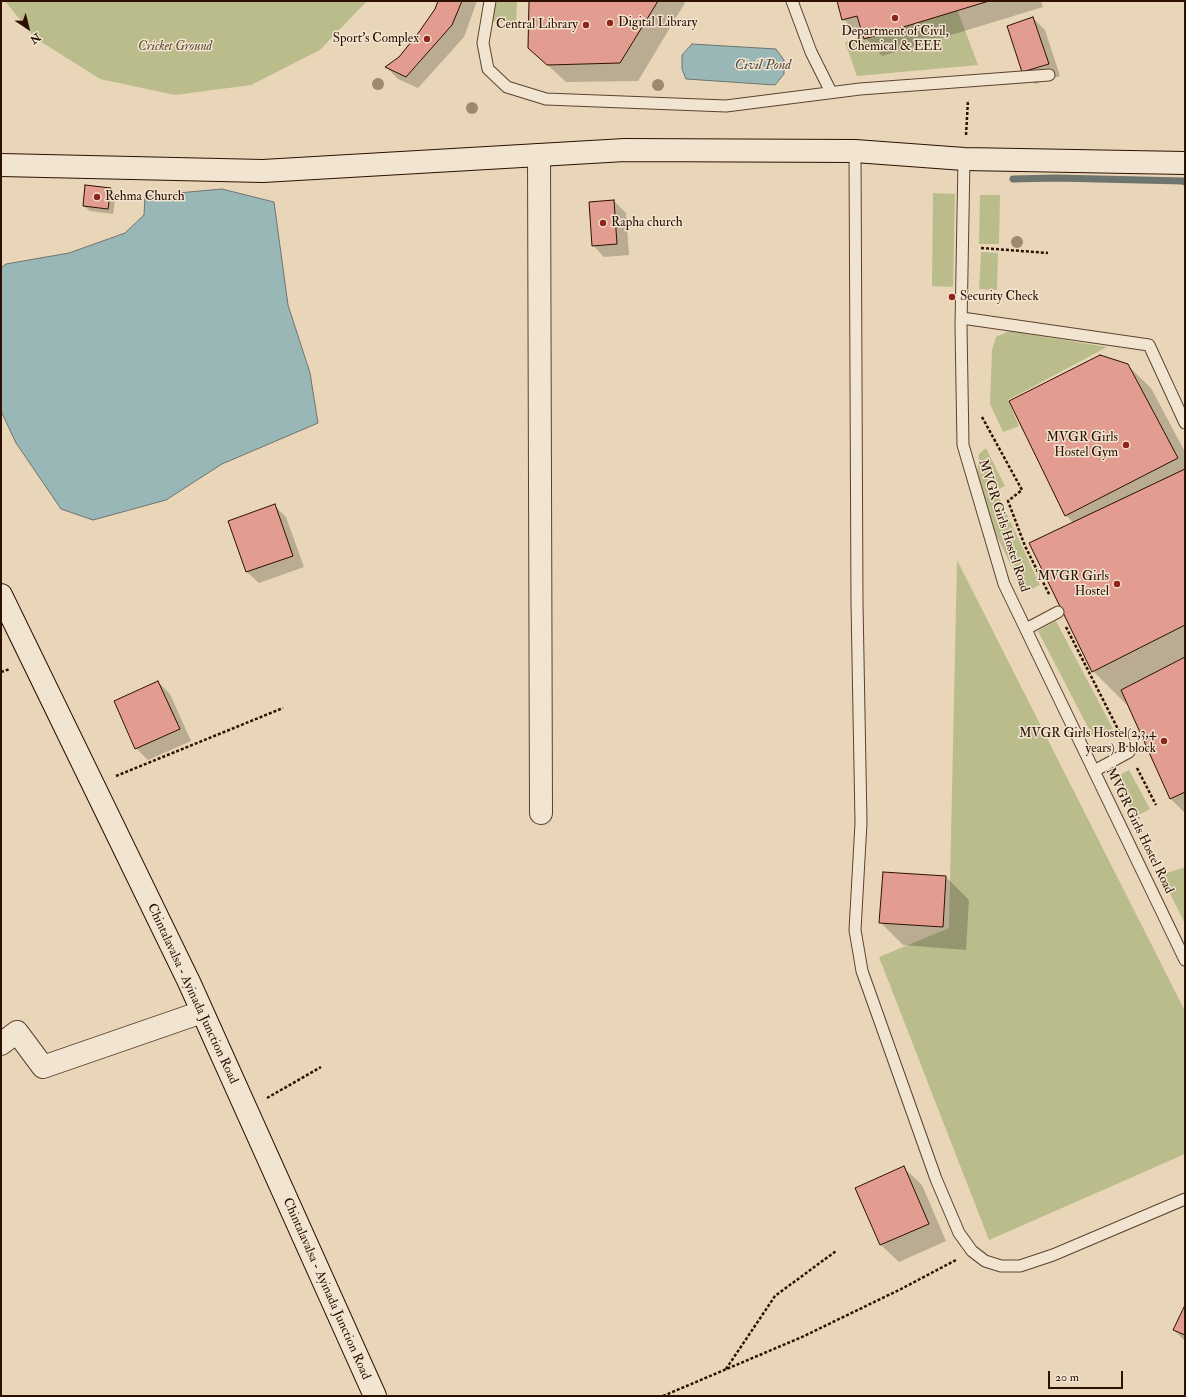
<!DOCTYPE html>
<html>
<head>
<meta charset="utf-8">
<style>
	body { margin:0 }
	#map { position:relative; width:1186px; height:1397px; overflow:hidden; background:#e9d6b8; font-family:"IM FELL Double Pica",serif }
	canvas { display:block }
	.frame { position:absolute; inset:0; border:2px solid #2d1000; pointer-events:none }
	.north { position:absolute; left:8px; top:8px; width:40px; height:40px; -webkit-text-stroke:3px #f1e4d1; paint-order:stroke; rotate:145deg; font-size:11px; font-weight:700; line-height:16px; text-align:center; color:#2d1000 }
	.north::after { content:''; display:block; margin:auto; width:14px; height:18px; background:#2d1000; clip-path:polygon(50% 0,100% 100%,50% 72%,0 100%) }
	.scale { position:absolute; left:1048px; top:1371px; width:75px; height:18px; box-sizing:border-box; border:2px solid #2d1000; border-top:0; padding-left:5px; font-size:12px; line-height:14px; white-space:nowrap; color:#2d1000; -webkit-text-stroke:3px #f1e4d1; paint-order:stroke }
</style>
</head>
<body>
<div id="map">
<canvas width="1186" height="1397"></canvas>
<div class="frame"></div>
<div class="north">N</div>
<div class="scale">20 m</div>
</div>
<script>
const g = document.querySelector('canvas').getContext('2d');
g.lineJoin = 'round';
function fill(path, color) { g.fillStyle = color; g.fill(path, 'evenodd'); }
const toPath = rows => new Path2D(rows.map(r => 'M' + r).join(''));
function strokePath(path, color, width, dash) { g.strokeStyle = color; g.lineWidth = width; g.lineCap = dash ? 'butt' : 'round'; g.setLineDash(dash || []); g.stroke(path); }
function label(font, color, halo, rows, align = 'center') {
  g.font = font + ' "IM FELL Double Pica",serif'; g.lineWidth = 3; g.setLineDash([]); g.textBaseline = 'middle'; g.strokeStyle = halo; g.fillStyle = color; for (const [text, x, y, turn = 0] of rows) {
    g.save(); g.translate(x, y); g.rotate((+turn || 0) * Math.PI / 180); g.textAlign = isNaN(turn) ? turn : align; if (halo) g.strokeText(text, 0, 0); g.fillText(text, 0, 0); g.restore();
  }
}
fill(toPath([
	[5,1,367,1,320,50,251,85,175,95,100,79,35,38],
	[494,1,517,1,516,22,492,22],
	[957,9,978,65,857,76,845,42],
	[933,193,955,194,953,287,932,286],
	[980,195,1000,195,999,244,979,244],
	[981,252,998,253,997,290,979,289],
	[1009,331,1107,347,1008,400,1019,426,1003,432,990,404,992,350,996,337],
	[986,448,1005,486,996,491,1040,585,1024,593,994,530,982,498,977,476,979,454],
	[957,560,1185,1011,1185,1154,989,1240,879,957,949,928],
	[1056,621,1113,729,1094,739,1038,631],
	[1129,770,1150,809,1135,817,1114,778],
	[1185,867,1185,924,1161,875]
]), '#bbbc8b');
const water = toPath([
	[692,44,776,49,784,60,784,74,775,85,686,79,682,69,682,55,692,44],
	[222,189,274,202,288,305,310,373,318,423,222,464,166,500,93,520,61,509,16,443,1,411,1,268,6,264,69,253,125,233,144,215,145,196,222,189]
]);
fill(water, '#99b7b7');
strokePath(water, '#6e746e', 1);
fill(toPath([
	[439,1,477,1,464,37,418,88,398,79,387,68,399,58,420,33,435,10],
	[530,1,686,1,638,81,566,82,529,48],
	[838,1,1041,1,1043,7,882,56,864,36,861,37,843,19],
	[1033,18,1045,30,1060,76,1035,84,1023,72],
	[110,189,116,194,113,214,90,211,84,206],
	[614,201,626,213,629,255,604,257,593,245],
	[1127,365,1151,388,1185,452,1185,813,1171,799,1128,703,1126,704,1093,671,1073,523,1066,515],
	[274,505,286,517,304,567,259,583,247,572],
	[158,682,170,694,191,741,148,760,136,748,115,702],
	[884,873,946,877,969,900,966,950,903,945,880,922],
	[904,1168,922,1185,946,1241,899,1262,881,1245,856,1189],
	[1185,1308,1185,1341,1174,1330]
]), '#0003');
strokePath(toPath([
	[1013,179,1056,178,1183,181,1185,182]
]), '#6e746e', 7);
const building = toPath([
	[438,1,462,1,452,25,406,77,385,67,399,57,419,32,435,9,438,1],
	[529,1,658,1,620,63,547,65,528,48,529,1],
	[837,1,989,1,864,39,857,16,842,20,837,1],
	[1033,17,1049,64,1022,72,1007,26,1033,17],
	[85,185,111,188,108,209,83,206,85,185],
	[614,200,617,244,592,246,589,202,614,200],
	[1100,355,1128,364,1178,458,1065,516,1009,401,1100,355],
	[1185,469,1185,625,1092,672,1029,543,1185,469],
	[275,504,293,556,246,572,228,521,275,504],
	[1185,657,1185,792,1170,799,1121,690,1185,657],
	[158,681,180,729,135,749,114,701,158,681],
	[883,872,946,876,943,927,879,923,883,872],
	[904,1166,929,1224,880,1245,855,1188,904,1166],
	[1185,1305,1185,1335,1173,1330,1185,1305]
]);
fill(building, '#e39c90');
strokePath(building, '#2d1000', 1);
const lane = toPath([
	[490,1,483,43,488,69,507,87,546,99,726,106,860,89,1049,75],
	[792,1,811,52,831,92],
	[855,151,857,603,861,823,855,930,862,971,936,1179,959,1233,972,1251,985,1261,1001,1266,1020,1266,1053,1255,1185,1199],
	[964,159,961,326,963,445,1004,584,1185,960],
	[962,318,1149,345,1185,423],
	[1026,629,1058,612],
	[1094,771,1129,752]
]);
const street = toPath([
	[539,155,541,813],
	[1,1044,17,1032,43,1067,202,1012]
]);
const secondary = toPath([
	[1,165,263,171,625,150,855,151,964,159,1185,163],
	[1,595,189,982,375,1396]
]);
strokePath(lane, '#5c422e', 13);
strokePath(street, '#5c422e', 24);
strokePath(secondary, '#2d1000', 24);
strokePath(toPath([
	[966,135,968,100],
	[981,248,1048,253],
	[982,417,1022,490,1008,501,1025,546,1050,596],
	[1066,627,1122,737],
	[1,672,10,669],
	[1137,768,1156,805],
	[116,776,283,708],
	[267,1098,321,1067],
	[726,1369,775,1296,836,1251],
	[663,1396,802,1337,901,1289,956,1260]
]), '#2d1000', 2.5, [3, 2]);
strokePath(lane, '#f1e4d1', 11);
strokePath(street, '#f1e4d1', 22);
strokePath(secondary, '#f1e4d1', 22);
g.fillStyle = '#9d8a6e';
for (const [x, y] of [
	[378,84],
	[658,85],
	[472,108],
	[1017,242]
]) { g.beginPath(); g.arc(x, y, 6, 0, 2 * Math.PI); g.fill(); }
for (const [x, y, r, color] of [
	[895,18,4,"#8f2418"],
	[610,23,4,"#8f2418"],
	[586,25,4,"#8f2418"],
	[427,39,4,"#8f2418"],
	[97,197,4,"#8f2418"],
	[603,223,4,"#8f2418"],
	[952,297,4,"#8f2418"],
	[1126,445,4,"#8f2418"],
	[1117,584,4,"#8f2418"],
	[1164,741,4,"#8f2418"]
]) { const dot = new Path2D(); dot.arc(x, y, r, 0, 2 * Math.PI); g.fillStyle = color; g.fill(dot); strokePath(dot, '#f1e4d1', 1.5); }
label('13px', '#2d1000', '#f1e4d1', [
	["Digital Library",618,23,"left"],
	["Central Library",578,25],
	["Department of Civil,",895,32,"center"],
	["Chemical & EEE",895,47,"center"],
	["Sport's Complex",419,39],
	["Rehma Church",105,197,"left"],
	["Rapha church",611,223,"left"],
	["Security Check",960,297,"left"],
	["MVGR Girls",1118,438],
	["Hostel Gym",1118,453],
	["MVGR Girls",1109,577],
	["Hostel",1109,592],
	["MVGR Girls Hostel(2,3,4",1156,734],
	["years) B block",1156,749]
], 'right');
label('italic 13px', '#5f4c31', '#f1e4d1', [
	["Cricket Ground",175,47]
]);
label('13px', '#2d1000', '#f1e4d1', [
	["MVGR Girls Hostel Road",1003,526,72],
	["MVGR Girls Hostel Road",1139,831,64],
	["Chintalavalsa - Ayinada Junction Road",192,994,65],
	["Chintalavalsa - Ayinada Junction Road",326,1289,66]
]);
label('italic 14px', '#534a40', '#f1e4d1', [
	["Civil Pond",763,66]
]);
</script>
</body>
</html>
